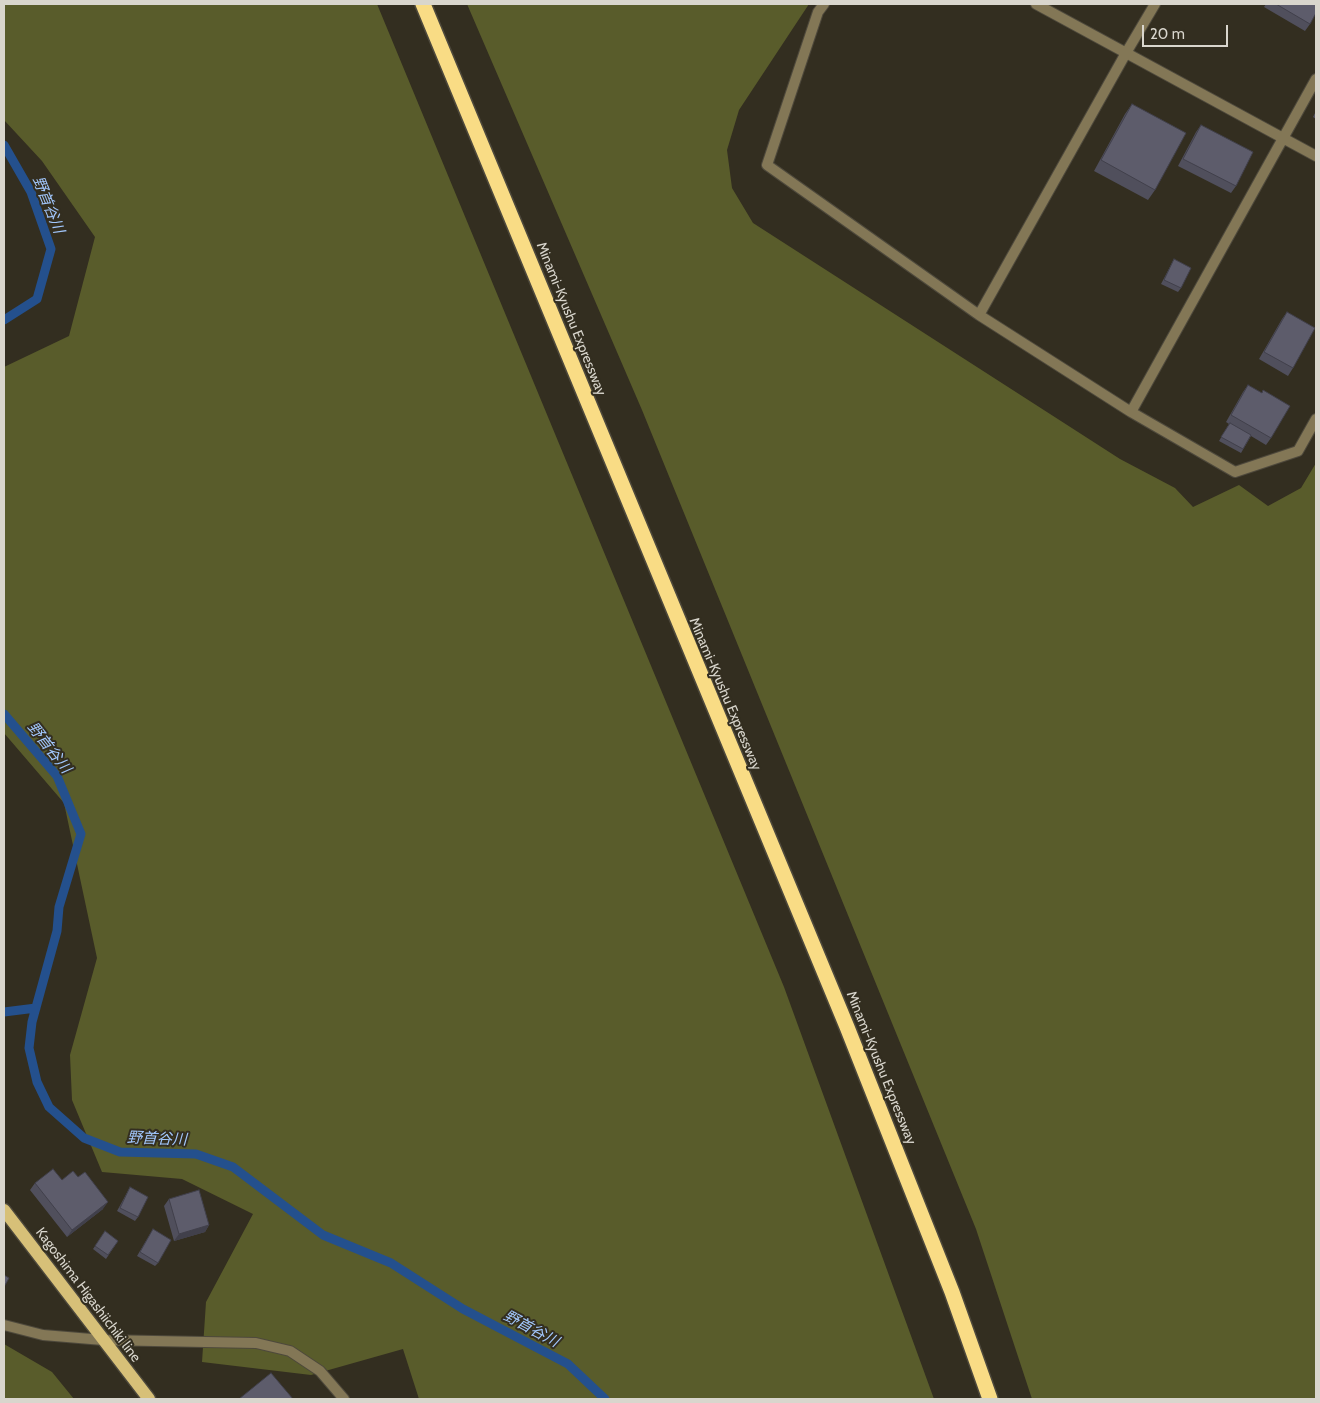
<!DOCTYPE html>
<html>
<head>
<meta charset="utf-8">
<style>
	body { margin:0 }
	#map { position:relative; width:1320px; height:1403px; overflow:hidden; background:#332e20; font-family:Cabin,sans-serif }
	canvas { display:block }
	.frame { position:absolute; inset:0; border:5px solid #d9d6cd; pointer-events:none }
	.scale { position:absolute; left:1142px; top:25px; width:86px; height:22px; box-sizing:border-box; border:2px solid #d9d6cd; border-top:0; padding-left:6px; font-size:15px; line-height:18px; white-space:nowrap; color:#d9d6cd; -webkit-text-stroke:4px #332e20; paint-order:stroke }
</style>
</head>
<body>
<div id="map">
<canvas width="1320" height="1403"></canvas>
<div class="frame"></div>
<div class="scale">20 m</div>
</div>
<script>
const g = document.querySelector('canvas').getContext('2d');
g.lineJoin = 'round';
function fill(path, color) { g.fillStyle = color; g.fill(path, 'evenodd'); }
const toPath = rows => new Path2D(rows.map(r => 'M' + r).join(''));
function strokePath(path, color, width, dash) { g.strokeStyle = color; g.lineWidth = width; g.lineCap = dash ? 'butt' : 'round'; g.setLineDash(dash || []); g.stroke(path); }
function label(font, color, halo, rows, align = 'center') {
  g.font = font + ' Cabin,"Noto Sans JP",sans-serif'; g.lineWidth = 4; g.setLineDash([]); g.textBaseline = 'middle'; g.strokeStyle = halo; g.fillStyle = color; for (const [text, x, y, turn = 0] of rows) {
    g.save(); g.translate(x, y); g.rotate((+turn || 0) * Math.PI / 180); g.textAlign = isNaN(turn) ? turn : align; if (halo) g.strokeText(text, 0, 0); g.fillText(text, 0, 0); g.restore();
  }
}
fill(toPath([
	[4,4,377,4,784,987,934,1399,419,1399,403,1349,311,1375,202,1362,206,1302,253,1214,182,1179,102,1172,72,1100,70,1055,97,958,64,803,4,733,4,367,69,336,95,237,42,161,4,120],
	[467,4,809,4,739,110,727,150,732,188,753,223,1120,459,1175,488,1193,507,1239,485,1268,506,1301,488,1316,463,1316,1399,1032,1399,976,1229,642,410],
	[4,1344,52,1372,74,1399,4,1399]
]), '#595c2b');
strokePath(toPath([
	[4,145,31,192,51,249,37,299,4,320],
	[4,714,57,776,81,834,59,907,57,931,32,1022,29,1048,37,1082,49,1107,84,1138,120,1152,196,1154,233,1167,323,1235,391,1263,463,1309,568,1364,605,1399],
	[4,1012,36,1008]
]), '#24508d', 9);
const street = toPath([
	[824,4,818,12,767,165,979,315,1131,412,1235,472,1298,451,1316,419],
	[1036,4,1316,156],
	[979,315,1126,53,1155,4],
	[1131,412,1316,79],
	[4,1325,43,1335,103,1340,256,1343,290,1351,320,1371,344,1399]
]);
const primary = toPath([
	[4,1210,149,1399]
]);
const highway = toPath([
	[423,4,847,1027,952,1292,990,1399]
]);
strokePath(street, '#4e493c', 12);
strokePath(primary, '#4e493c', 15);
strokePath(highway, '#4e493c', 18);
strokePath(street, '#837756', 10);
strokePath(primary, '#d7c078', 12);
strokePath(highway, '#f9dc85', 15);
fill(toPath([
	[1266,4,1316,4,1310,24,1305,31,1264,7],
	[1132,104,1155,190,1148,200,1094,171,1125,114],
	[1316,111,1316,119,1313,117],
	[1201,125,1236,186,1231,193,1178,166,1196,132],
	[1174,259,1181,288,1178,292,1161,284],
	[1287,312,1293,368,1288,376,1259,359,1282,319],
	[1248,385,1271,438,1266,445,1251,436,1241,453,1219,441,1229,424,1226,422,1243,392],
	[35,1183,103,1209,67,1237,30,1190],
	[130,1187,138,1217,135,1221,117,1211],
	[169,1199,209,1225,205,1232,174,1241,164,1206],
	[153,1229,158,1263,155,1266,137,1256],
	[105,1231,118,1241,106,1259,93,1249]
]), '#504f5c');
fill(toPath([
	[108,1202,103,1209,67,1237,72,1230],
	[209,1225,205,1232,174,1241,179,1234]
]), '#41404b');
const building = toPath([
	[1276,4,1316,4,1316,13,1310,24,1276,4],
	[1132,104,1186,133,1155,190,1101,160,1132,104],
	[1201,125,1253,152,1236,186,1183,159,1201,125],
	[1174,259,1191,268,1181,288,1164,280,1174,259],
	[1287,312,1315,328,1293,368,1264,352,1287,312],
	[1248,385,1262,393,1263,390,1290,406,1271,438,1231,415,1248,385],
	[1230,423,1251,435,1243,449,1221,437,1230,423],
	[53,1169,62,1180,73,1171,78,1177,85,1172,108,1202,72,1230,35,1183,53,1169],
	[130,1187,148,1197,138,1217,120,1208,130,1187],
	[199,1190,209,1225,179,1234,169,1199,199,1190],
	[153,1229,171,1240,158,1263,140,1252,153,1229],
	[105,1231,118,1241,108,1255,95,1246,105,1231],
	[4,1275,9,1278,4,1287,4,1275],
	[271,1373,293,1399,239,1399,271,1373]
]);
fill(building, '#5d5c6b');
strokePath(building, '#41404b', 1);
label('14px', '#d9d6cd', '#332e20', [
	["Minami-Kyushu Expressway",571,319,68],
	["Minami-Kyushu Expressway",725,694,67],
	["Minami-Kyushu Expressway",881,1068,68],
	["Kagoshima Higashiichiki line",88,1295,53]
]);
label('italic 15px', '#a2c7fc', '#332e20', [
	["野首谷川",48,205,68],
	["野首谷川",49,748,52],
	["野首谷川",157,1139,2],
	["野首谷川",531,1329,28]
]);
</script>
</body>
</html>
